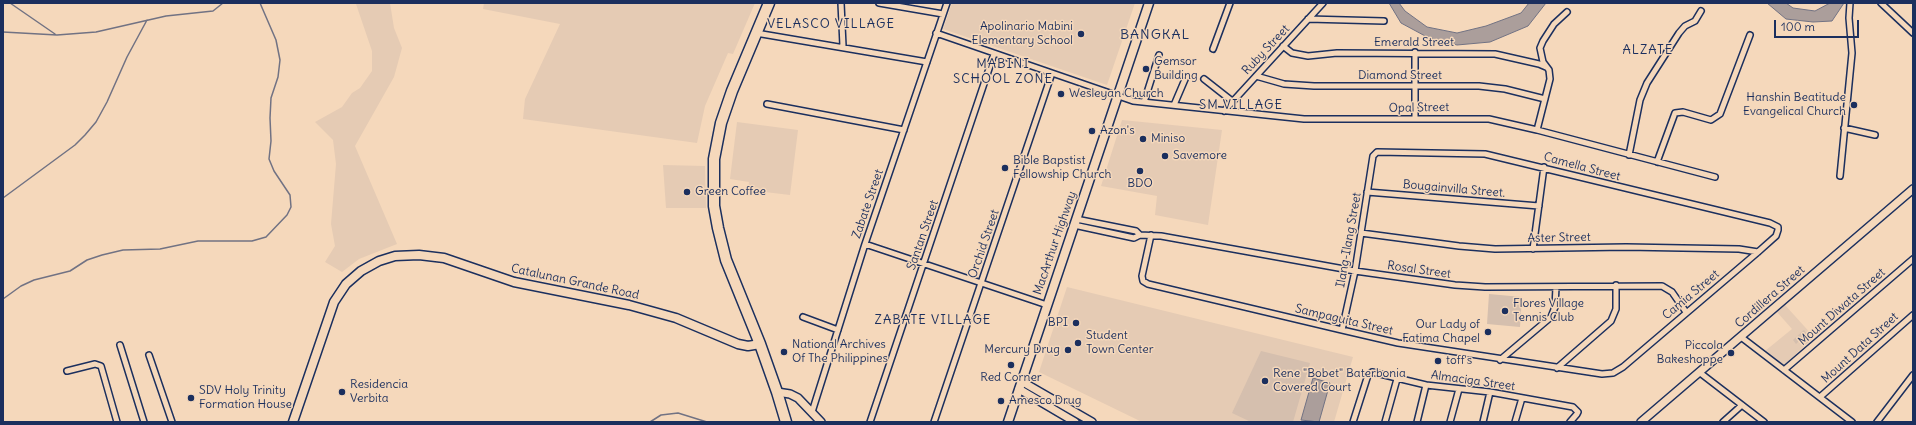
<!DOCTYPE html>
<html>
<head>
<meta charset="utf-8">
<style>
	body { margin:0 }
	#map { position:relative; width:1916px; height:425px; overflow:hidden; background:#f5d8bb; font-family:Delius,sans-serif }
	canvas { display:block }
	.frame { position:absolute; inset:0; border:4px solid #1b2f5e; pointer-events:none }
	.scale { position:absolute; left:1774px; top:20px; width:85px; height:18px; box-sizing:border-box; border:2px solid #1b2f5e; border-top:0; padding-left:5px; font-size:12px; line-height:14px; white-space:nowrap; color:#1b2f5e; -webkit-text-stroke:3px #f5d8bb; paint-order:stroke }
</style>
</head>
<body>
<div id="map">
<canvas width="1916" height="425"></canvas>
<div class="frame"></div>
<div class="scale">100 m</div>
</div>
<script>
const g = document.querySelector('canvas').getContext('2d');
g.lineJoin = 'round';
function fill(path, color) { g.fillStyle = color; g.fill(path, 'evenodd'); }
const toPath = rows => new Path2D(rows.map(r => 'M' + r).join(''));
function strokePath(path, color, width, dash) { g.strokeStyle = color; g.lineWidth = width; g.lineCap = dash ? 'butt' : 'round'; g.setLineDash(dash || []); g.stroke(path); }
function label(font, color, halo, rows, align = 'center') {
  g.font = font + ' Delius,sans-serif'; g.lineWidth = 3; g.setLineDash([]); g.textBaseline = 'middle'; g.strokeStyle = halo; g.fillStyle = color; for (const [text, x, y, turn = 0] of rows) {
    g.save(); g.translate(x, y); g.rotate((+turn || 0) * Math.PI / 180); g.textAlign = isNaN(turn) ? turn : align; if (halo) g.strokeText(text, 0, 0); g.fillText(text, 0, 0); g.restore();
  }
}
fill(toPath([
	[390,3,394,28,402,48,394,77,355,146,397,244,359,259,342,272,325,262,335,246,331,224,336,164,333,140,315,122,342,107,352,93,360,88,372,71,372,51,356,4],
	[484,3,755,3,733,54,728,53,705,106,697,143,523,119,525,99,560,24,483,9],
	[952,3,1135,3,1107,85,943,29],
	[1122,120,1222,130,1208,225,1155,215,1157,196,1101,186],
	[737,122,798,130,790,195,748,190,749,182,730,179],
	[663,165,705,166,706,208,666,208],
	[1067,287,1353,357,1334,422,1142,422,1039,372],
	[1785,305,1814,337,1783,366,1765,351,1792,329,1777,312]
]), '#e5cbb4');
fill(toPath([
	[1489,294,1522,297,1520,327,1487,324],
	[1804,330,1811,339,1806,344,1803,341,1801,343,1799,341,1796,344,1793,340],
	[1261,351,1310,363,1293,422,1251,422,1232,413]
]), '#d5bfae');
const water = toPath([
	[1389,3,1399,3,1405,11,1427,27,1457,33,1486,26,1521,13,1529,3,1546,3,1528,26,1490,42,1457,45,1427,37,1401,23,1389,3],
	[1767,3,1786,3,1793,8,1815,11,1830,3,1844,3,1832,21,1813,22,1786,19,1767,3],
	[1313,378,1330,383,1319,422,1301,420,1313,378]
]);
fill(water, '#ab9e9b');
strokePath(water, '#717283', 1);
strokePath(toPath([
	[10,3,55,34],
	[3,32,57,35,96,32,166,16,213,11,223,3],
	[3,198,75,145,85,135,96,122,107,102,127,57,147,20],
	[3,299,21,286,34,280,70,271,87,260,102,255,123,250,160,249,198,241,252,241,266,237,287,215,291,207,290,195,274,171,269,159,271,141,270,118,271,98,278,77,280,60,276,40,260,3],
	[650,422,661,415,678,413,707,422]
]), '#717283', 1.5);
const street = toPath([
	[841,3,843,46],
	[879,3,943,14],
	[1881,3,1913,33],
	[1308,19,1384,21],
	[756,33,927,62],
	[936,33,1133,101,1304,119,1489,119,1537,130,1715,177],
	[1283,46,1292,53,1308,56,1337,53,1495,54,1539,64,1546,67],
	[1213,49,1230,3],
	[1415,52,1415,119],
	[1256,76,1284,84,1314,86,1479,86,1505,89,1545,99],
	[1204,79,1232,101],
	[1144,102,1159,55],
	[767,104,904,130],
	[1174,105,1186,77],
	[1224,111,1323,3],
	[1844,128,1875,135],
	[1537,130,1550,79,1549,70,1543,62,1540,48,1543,41,1554,24,1567,12],
	[1629,155,1640,100,1647,83,1679,33,1685,26,1695,21,1701,11],
	[1657,162,1675,113,1683,112,1711,120,1720,114,1750,35],
	[1840,176,1852,53,1849,18,1850,3],
	[1367,192,1539,206],
	[1076,219,1136,231,1140,235],
	[1074,225,1134,238,1140,235,1161,236,1355,271,1455,285,1485,287,1662,286,1672,292,1686,312],
	[1361,233,1459,246,1495,249,1626,247,1739,249,1758,252],
	[1151,235,1142,276,1143,281,1148,284,1342,330,1398,343,1602,374,1613,373,1623,367,1758,252,1776,236,1778,230,1778,227,1770,223,1485,154,1377,152,1373,156,1355,271,1342,330],
	[865,244,1047,305],
	[1533,249,1544,167],
	[803,317,838,330],
	[1741,337,1852,422],
	[120,345,144,422],
	[149,355,172,422],
	[1500,360,1551,317,1555,307,1556,287],
	[1557,368,1611,321,1616,309,1616,285],
	[1784,370,1913,259],
	[67,371,95,364,101,366,117,422],
	[1699,372,1764,422],
	[1820,397,1913,315],
	[812,412,865,244,947,3],
	[870,422,994,54],
	[934,422,1052,73],
	[1353,422,1368,375,1372,372,1426,385,1490,392,1573,407,1578,412,1577,414,1570,422],
	[1385,422,1397,379],
	[1417,422,1426,385],
	[1450,422,1459,389],
	[1483,422,1490,392],
	[1515,422,1522,398],
	[1723,422,1742,405],
	[1877,422,1913,375]
]);
const secondary = toPath([
	[1021,381,1092,422],
	[1019,389,1075,422],
	[777,392,790,394,798,398,821,422],
	[1641,422,1913,189]
]);
const primary = toPath([
	[293,422,334,302,346,284,361,271,379,261,395,256,419,255,444,258,514,282,629,305,676,318,738,344,748,346,760,344],
	[1008,422,1149,3]
]);
const highway = toPath([
	[769,3,732,91,721,123,714,159,714,206,718,228,726,260,760,344,777,392,786,422]
]);
strokePath(street, '#1b2f5e', 8);
strokePath(secondary, '#1b2f5e', 10);
strokePath(primary, '#1b2f5e', 11);
strokePath(highway, '#1b2f5e', 13);
strokePath(street, '#f5d8bb', 5);
strokePath(secondary, '#f5d8bb', 7);
strokePath(primary, '#f5d8bb', 8);
strokePath(highway, '#f5d8bb', 10);
for (const [x, y, r, color] of [
	[1081,34,4,"#1b2f5e"],
	[1146,69,4,"#1b2f5e"],
	[1061,94,4,"#1b2f5e"],
	[1854,105,4,"#1b2f5e"],
	[1092,131,4,"#1b2f5e"],
	[1143,139,4,"#1b2f5e"],
	[1165,156,4,"#1b2f5e"],
	[1005,168,4,"#1b2f5e"],
	[1140,171,4,"#1b2f5e"],
	[687,192,4,"#1b2f5e"],
	[1505,311,4,"#1b2f5e"],
	[1076,323,4,"#1b2f5e"],
	[1488,332,4,"#1b2f5e"],
	[1078,343,4,"#1b2f5e"],
	[1068,350,4,"#1b2f5e"],
	[784,352,4,"#1b2f5e"],
	[1731,353,4,"#1b2f5e"],
	[1438,361,4,"#1b2f5e"],
	[1011,365,4,"#1b2f5e"],
	[1265,381,4,"#1b2f5e"],
	[342,392,4,"#1b2f5e"],
	[191,398,4,"#1b2f5e"],
	[1001,401,4,"#1b2f5e"]
]) { const dot = new Path2D(); dot.arc(x, y, r, 0, 2 * Math.PI); g.fillStyle = color; g.fill(dot); strokePath(dot, '#f5d8bb', 1.5); }
label('12px', '#1b2f5e', '#f5d8bb', [
	["Apolinario Mabini",1073,27,"right"],
	["Elementary School",1073,41,"right"],
	["Gemsor",1154,62],
	["Building",1154,76],
	["Wesleyan Church",1069,94],
	["Hanshin Beatitude",1846,98,"right"],
	["Evangelical Church",1846,112,"right"],
	["Azon's",1100,131],
	["Miniso",1151,139],
	["Savemore",1173,156],
	["Bible Bapstist",1013,161],
	["Fellowship Church",1013,175],
	["BDO",1140,184,"center"],
	["Green Coffee",695,192],
	["Flores Village",1513,304],
	["Tennis Club",1513,318],
	["BPI",1068,323,"right"],
	["Our Lady of",1480,325,"right"],
	["Fatima Chapel",1480,339,"right"],
	["Student",1086,336],
	["Town Center",1086,350],
	["National Archives",792,345],
	["Of The Philippines",792,359],
	["Piccola",1723,346,"right"],
	["Bakeshoppe",1723,360,"right"],
	["Mercury Drug",1060,350,"right"],
	["toff's",1446,361],
	["Rene \"Bobet\" Baterbonia",1273,374],
	["Covered Court",1273,388],
	["Red Corner",1011,378,"center"],
	["Residencia",350,385],
	["Verbita",350,399],
	["SDV Holy Trinity",199,391],
	["Formation House",199,405],
	["Amesco.Drug",1009,401]
], 'left');
label('12px', '#1b2f5e', '#f5d8bb', [
	["Emerald Street",1414,43],
	["Ruby Street",1266,50,-47],
	["Diamond Street",1400,76],
	["Opal Street",1419,108,-1],
	["Camella Street",1582,167,15],
	["Bougainvilla Street.",1454,189,5],
	["Zabate Street",868,204,-71],
	["Santan Street",923,235,-71],
	["Aster Street",1559,238,-1],
	["Ilang-Ilang Street",1349,240,-80],
	["MacArthur Highway",1055,243,-71],
	["Orchid Street",984,244,-71],
	["Rosal Street",1419,270,8],
	["Catalunan Grande Road",575,282,12],
	["Camia Street",1691,295,-40],
	["Cordillera Street",1770,297,-41],
	["Mount Diwata Street",1842,307,-41],
	["Sampaguita Street",1344,320,13],
	["Mount Data Street",1860,348,-42],
	["Almaciga Street",1473,381,8]
]);
g.letterSpacing = '1px';
label('13px', '#1b2f5e', '#f5d8bb', [
	["VELASCO VILLAGE",831,24],
	["ALZATE",1648,50],
	["MABINI",1003,64],
	["SCHOOL ZONE",1003,79],
	["SM VILLAGE",1241,105],
	["ZABATE VILLAGE",933,320]
]);
g.letterSpacing = '0px';
g.letterSpacing = '1px';
label('14px', '#1b2f5e', '#f5d8bb', [
	["BANGKAL",1155,35]
]);
g.letterSpacing = '0px';
</script>
</body>
</html>
